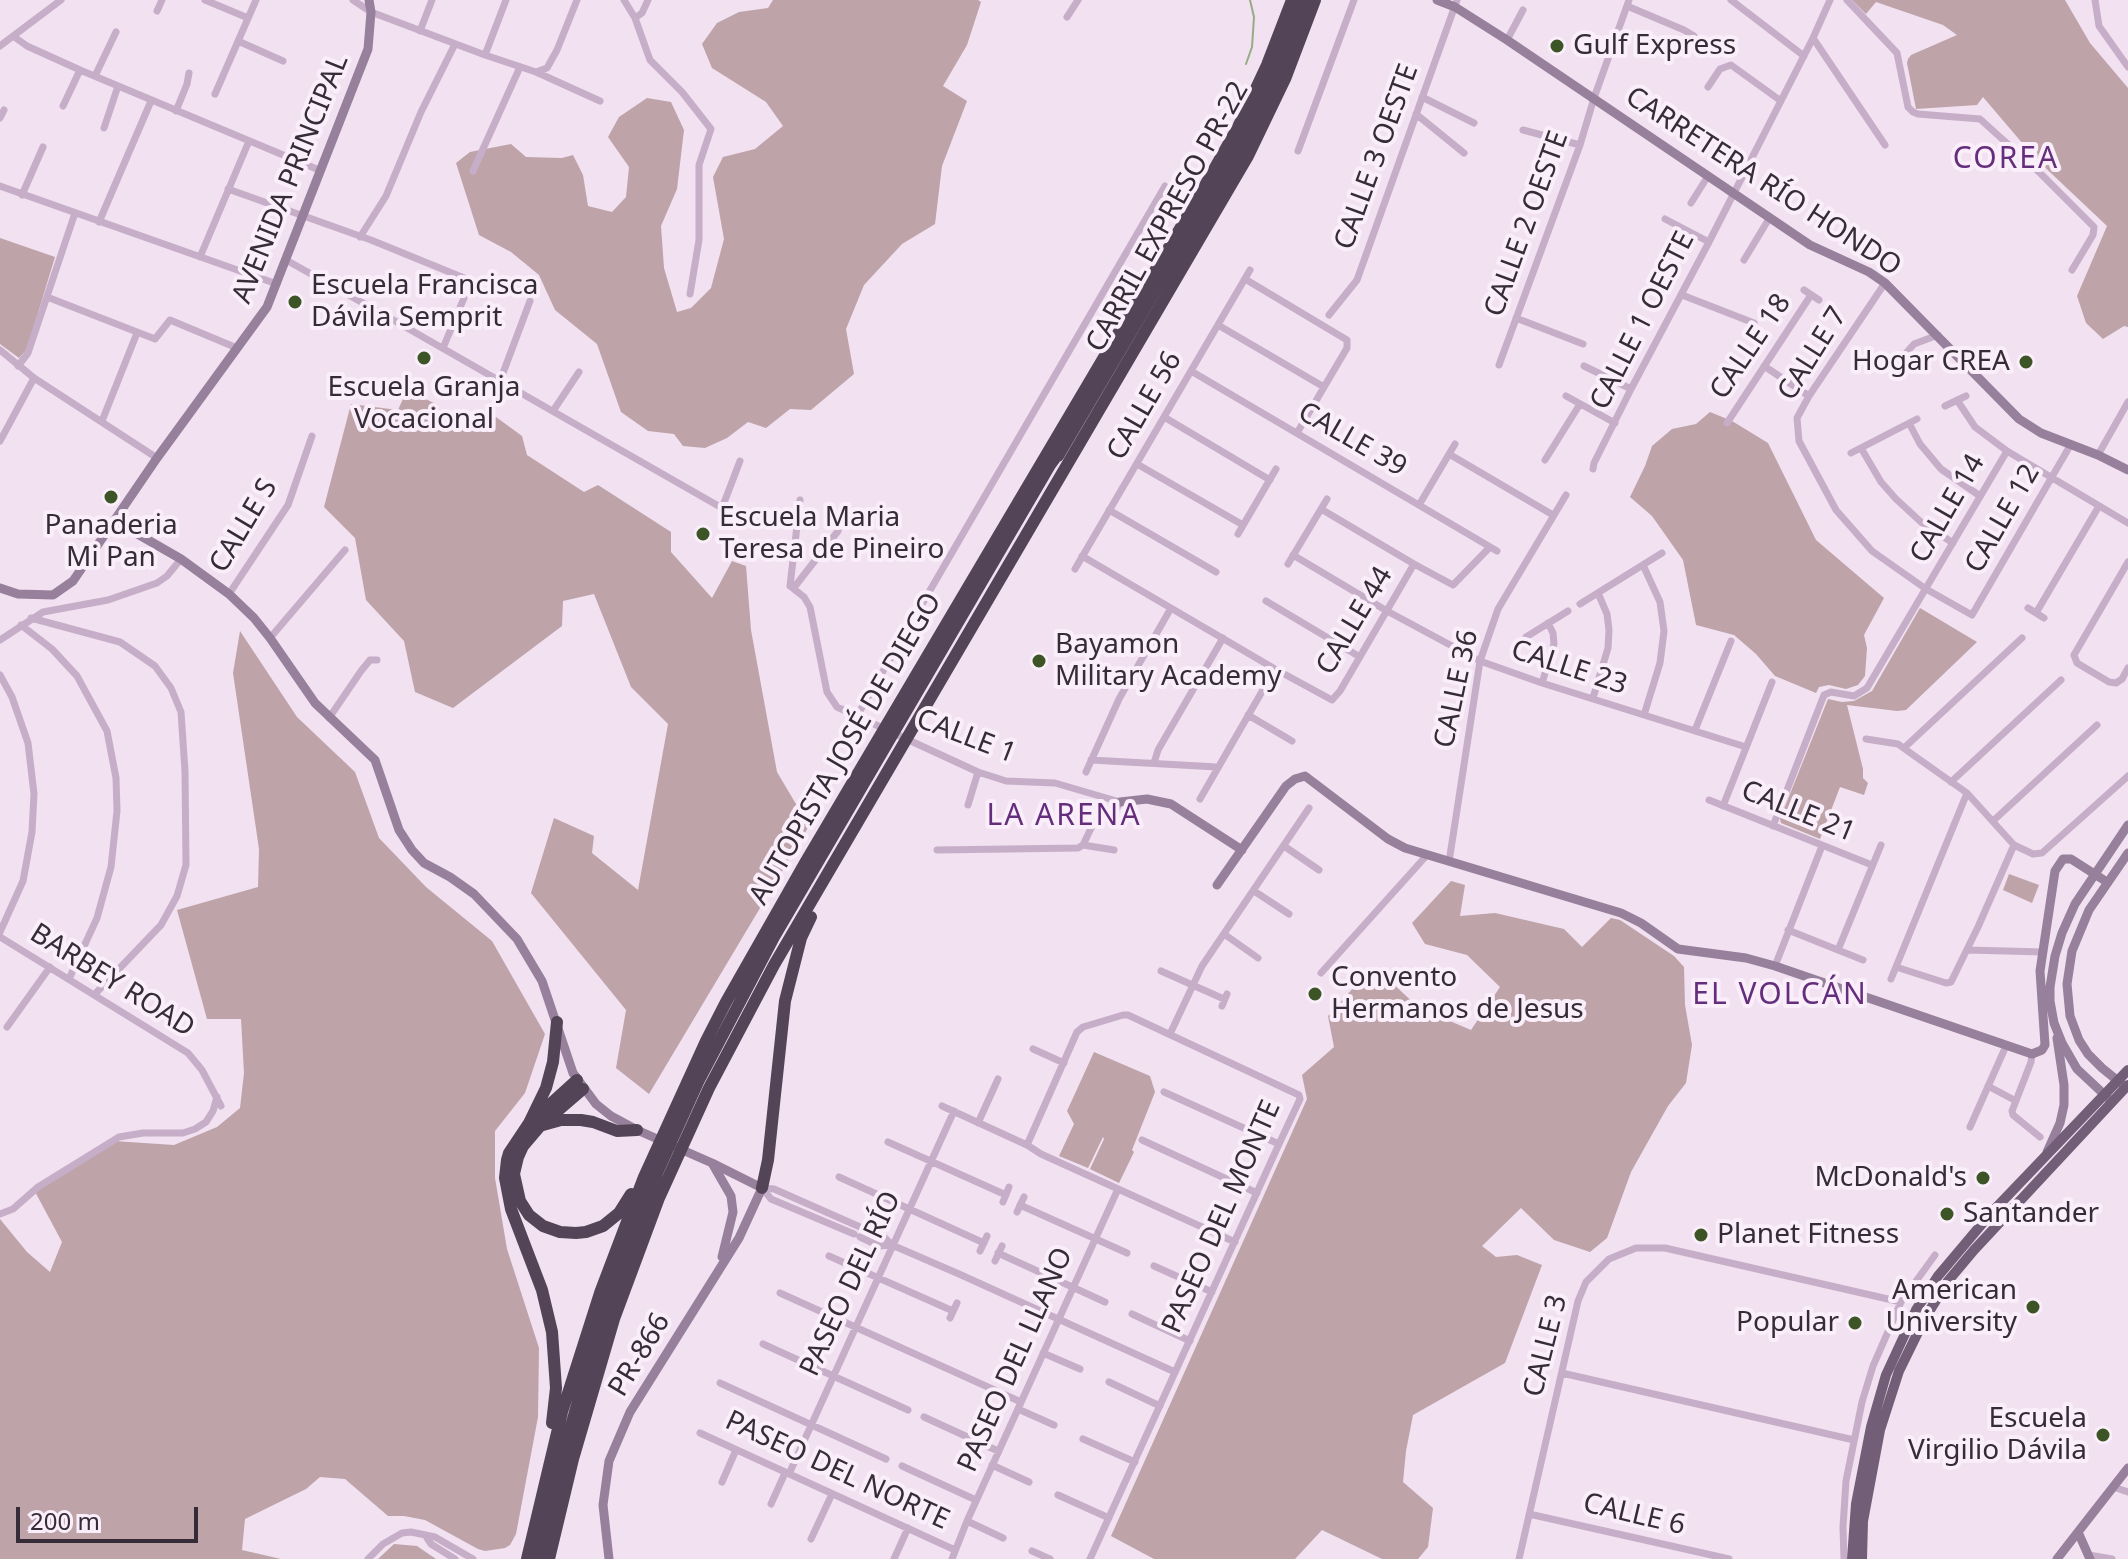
<!DOCTYPE html>
<html>
<head>
<meta charset="utf-8">
<style>
	body { margin:0 }
	#map { position:relative; width:2128px; height:1559px; overflow:hidden; background:#f1e1f1; font-family:"Noto Sans",sans-serif }
	canvas { display:block }
	.scale { position:absolute; left:16px; top:1507px; width:182px; height:36px; box-sizing:border-box; border:4px solid #352c37; border-top:0; padding-left:10px; font-size:24px; line-height:28px; white-space:nowrap; color:#352c37; -webkit-text-stroke:6px #f9eef9; paint-order:stroke }
</style>
</head>
<body>
<div id="map">
<canvas width="2128" height="1559"></canvas>
<div class="scale">200 m</div>
</div>
<script>
const g = document.querySelector('canvas').getContext('2d');
g.lineJoin = 'round';
function fill(path, color) { g.fillStyle = color; g.fill(path, 'evenodd'); }
const toPath = rows => new Path2D(rows.map(r => 'M' + r).join(''));
function strokePath(path, color, width, dash) { g.strokeStyle = color; g.lineWidth = width; g.lineCap = dash ? 'butt' : 'round'; g.setLineDash(dash || []); g.stroke(path); }
function label(font, color, halo, rows, align = 'center') {
  g.font = font + ' "Noto Sans",sans-serif'; g.lineWidth = 8; g.setLineDash([]); g.textBaseline = 'middle'; g.strokeStyle = halo; g.fillStyle = color; for (const [text, x, y, turn = 0] of rows) {
    g.save(); g.translate(x, y); g.rotate((+turn || 0) * Math.PI / 180); g.textAlign = isNaN(turn) ? turn : align; if (halo) g.strokeText(text, 0, 0); g.fillText(text, 0, 0); g.restore();
  }
}
fill(toPath([
	[773,0,978,0,981,2,967,45,943,86,967,101,942,166,935,224,902,244,864,285,846,329,854,374,811,410,790,409,766,428,748,422,727,438,705,448,683,446,674,434,648,431,621,412,597,344,555,310,539,275,511,252,479,235,456,163,470,152,511,144,526,157,562,158,573,155,583,175,588,206,612,212,626,197,629,167,608,137,619,117,647,98,671,102,684,130,677,189,661,226,664,268,677,312,691,308,711,288,724,239,713,177,723,157,755,149,783,126,766,102,712,68,702,44,717,23,739,12,768,8],
	[1852,0,2065,0,2090,43,2128,88,2128,327,2124,326,2103,339,2086,323,2077,296,2107,226,2035,158,1983,97,1977,105,1916,109,1907,63,1908,59,1911,55,1957,35,1943,25,1876,2,1866,14],
	[0,238,55,257,27,349,19,358,0,344],
	[407,390,438,405,432,423,496,417,522,436,527,455,584,492,598,485,671,532,671,552,712,598,732,561,746,566,751,630,777,772,809,826,649,1094,616,1068,626,1010,531,893,554,818,594,836,592,853,638,890,668,724,631,687,594,594,563,601,562,626,453,708,415,692,404,641,366,600,355,538,324,507,351,404,398,410],
	[1710,412,1732,421,1768,443,1816,540,1884,598,1864,635,1867,648,1865,676,1858,685,1846,689,1829,685,1819,687,1816,693,1775,676,1756,654,1734,635,1696,625,1683,560,1652,516,1630,497,1645,466,1652,446,1672,429,1696,424],
	[1920,608,1977,642,1906,710,1897,711,1847,705,1863,769,1863,778,1868,783,1864,795,1840,787,1820,839,1781,823,1780,819,1828,699,1842,702,1854,701,1872,691],
	[240,631,297,717,355,772,379,838,426,887,492,941,545,1034,525,1093,495,1131,495,1178,507,1249,539,1348,538,1417,516,1534,510,1545,505,1548,485,1551,478,1549,425,1520,404,1516,388,1516,345,1479,320,1477,306,1489,245,1519,242,1550,281,1559,0,1559,0,1219,27,1252,50,1272,62,1242,33,1188,114,1141,174,1145,217,1127,240,1108,244,1073,241,1019,207,1019,177,910,258,887,259,849,233,673],
	[2009,874,2039,885,2032,903,2003,890],
	[1451,881,1465,885,1460,916,1495,913,1564,929,1582,947,1611,918,1620,920,1674,956,1684,967,1685,1005,1692,1045,1686,1083,1668,1106,1631,1172,1607,1238,1590,1252,1554,1240,1521,1208,1482,1246,1496,1257,1517,1255,1542,1265,1505,1363,1413,1415,1406,1451,1403,1482,1433,1508,1428,1547,1418,1559,1382,1559,1322,1530,1295,1559,1154,1559,1111,1536,1307,1099,1302,1075,1334,1047,1328,1016,1354,987,1388,979,1419,1008,1471,1030,1500,987,1467,955,1425,944,1412,923],
	[1094,1052,1150,1076,1155,1092,1132,1150,1134,1152,1119,1183,1090,1169,1104,1139,1103,1137,1088,1168,1059,1156,1074,1124,1067,1111],
	[394,1544,417,1546,436,1559,378,1559]
]), '#bea3a9');
strokePath(toPath([
	[1246,64,1252,47,1254,17,1250,0]
]), '#97ab84', 2);
strokePath(toPath([
	[205,0,248,18],
	[353,0,371,12,485,55,536,72,600,101],
	[624,0,635,18,650,60,682,92,711,129,699,165,699,240,690,294],
	[1731,0,1804,56],
	[1847,0,1897,53,1908,107,1913,112,1918,114,1980,119,2041,174,2094,227,2093,235,2072,270],
	[2095,0,2099,26,2128,67],
	[1627,6,1684,30,1694,36,1699,47],
	[157,11,162,0],
	[1067,17,1078,0],
	[635,18,642,13,648,0],
	[420,31,432,0],
	[13,36,27,46,80,70,319,170],
	[1813,38,1885,145],
	[1507,40,1523,10],
	[238,41,283,61],
	[0,46,61,0],
	[485,55,506,0],
	[536,72,547,68,557,50,577,0],
	[95,76,116,32],
	[1708,87,1720,69,1731,65,1781,101],
	[215,94,256,0],
	[1422,97,1474,123],
	[63,106,80,70],
	[176,111,187,84,189,73],
	[1416,114,1464,153],
	[0,118,4,110],
	[104,128,118,86],
	[1523,130,1580,145],
	[1298,151,1354,0],
	[473,171,520,67],
	[0,186,277,284],
	[228,189,371,240,469,280],
	[22,195,43,147],
	[1691,203,1708,176],
	[1665,219,1709,242],
	[99,222,151,101],
	[360,237,386,196,421,112,455,44],
	[200,257,249,141],
	[286,260,388,317,722,508,732,520],
	[1744,260,1770,217],
	[1245,279,1347,340,1347,348,1297,433],
	[1885,283,1809,396,1797,418,1799,441,1836,510,1872,551,1926,589,1972,615,2071,444],
	[1804,290,1819,300],
	[1682,295,1754,323],
	[47,297,155,339,170,320,237,348],
	[1329,315,1357,280,1457,0],
	[1516,318,1583,344],
	[1218,325,1324,387],
	[443,348,464,298],
	[0,350,34,378,157,458],
	[1899,361,1914,344,1938,335],
	[1499,365,1580,145,1594,98,1629,0],
	[18,366,28,353,75,213],
	[1584,366,1631,389],
	[1764,366,1809,396],
	[1191,371,1497,551],
	[500,381,530,301],
	[1566,396,1615,423],
	[1957,400,1975,427,2007,451,2128,523],
	[1945,406,1966,396],
	[553,411,579,372],
	[1164,417,1270,480],
	[102,421,137,333],
	[1727,423,1811,295],
	[1909,423,1920,444,1941,469,1980,496],
	[0,441,34,378],
	[1861,448,1881,482,1896,499,1921,522,1953,543],
	[1851,453,1917,419],
	[1449,454,1553,515],
	[2098,455,2128,402],
	[1545,460,1580,404],
	[1137,464,1243,525],
	[1593,469,1594,463,1631,389,1709,242,1813,38,1830,0],
	[1419,505,1455,444],
	[722,508,740,461],
	[1321,509,1414,564,1453,585,1490,547],
	[1109,510,1216,572],
	[1238,534,1276,469],
	[1293,555,1387,611,1480,661,1542,683,1746,747],
	[1082,556,1275,669,1332,700,1340,691,1414,564],
	[2128,562,2074,655,2077,663,2109,682,2116,683,2122,679,2128,668],
	[1288,564,1327,499],
	[1643,565,1660,602,1664,631,1660,663,1644,715],
	[1075,569,1250,270],
	[790,586,804,597,810,607,827,692,837,707,978,772,1006,781,1055,783,1120,802,1116,810,1093,824,1083,845],
	[790,586,800,500],
	[790,586,796,585,838,531],
	[229,594,288,505,312,436],
	[1266,601,1360,657],
	[1580,604,1662,553],
	[2028,608,2044,618],
	[2036,613,2099,506],
	[31,618,120,642,155,666,171,688,181,712,185,771,186,865,177,896,161,925,95,994],
	[21,625,52,649,77,676,107,731,116,778,117,811,111,867,97,918,69,979],
	[1526,637,1568,611],
	[270,638,345,550],
	[0,640,43,612,108,600,157,583,167,576,181,559],
	[0,675,12,697,28,743,34,794,32,832,23,881,0,932],
	[1542,683,1554,644,1553,633,1548,623],
	[1593,698,1608,648,1609,630,1607,614,1598,593],
	[1248,715,1292,741],
	[857,716,1165,186],
	[329,718,361,671,370,660,377,660],
	[1695,730,1731,641],
	[1866,739,1898,744,1909,752,1967,793,2014,845,2033,854,2042,853,2128,776],
	[1904,748,2022,638],
	[1091,760,1217,767],
	[1154,763,1158,750,1223,638],
	[1086,772,1119,699,1171,608],
	[1951,782,2061,680],
	[1200,799,1275,669],
	[1709,800,1872,865],
	[968,805,978,772],
	[1723,806,1772,682],
	[1993,821,2097,725],
	[1773,826,1824,695,1831,692,1854,696,1867,688,2007,451],
	[1284,846,1319,870],
	[937,850,1078,848,1083,845,1114,850],
	[1449,862,1480,661,1498,609,1566,495],
	[1254,891,1289,914],
	[1788,930,1863,960],
	[1224,934,1258,958],
	[0,937,188,1053,202,1070,221,1106],
	[1838,950,1881,845],
	[1968,950,2043,952],
	[1775,966,1822,846],
	[1896,967,1946,983,1951,982,1978,927,2014,845],
	[1161,971,1224,999],
	[1321,973,1427,855],
	[1891,979,1967,793],
	[1222,1006,1227,994],
	[7,1027,50,967],
	[1170,1034,1202,966,1309,808],
	[1033,1049,1064,1063],
	[2032,1054,2031,1062,2012,1111,2013,1115,2040,1137],
	[1988,1086,2016,1101],
	[1164,1092,1279,1144],
	[942,1106,1027,1145,1041,1154,1235,1242],
	[978,1123,998,1079],
	[1970,1127,2006,1046],
	[1142,1140,1257,1193],
	[888,1142,1006,1195],
	[1027,1145,1077,1032,1083,1027,1123,1015,1128,1015,1299,1095,1300,1099,1279,1144,1090,1559],
	[839,1177,984,1243],
	[762,1188,774,1189,885,1238,892,1245,959,1274,1175,1372],
	[762,1188,771,1199,854,1234],
	[1003,1202,1009,1187],
	[1020,1205,1127,1253],
	[1017,1212,1024,1197],
	[0,1214,13,1209,38,1187,119,1137,143,1133,183,1133,195,1129,206,1122,213,1111,217,1097],
	[860,1237,879,1246,892,1245],
	[980,1251,987,1236],
	[998,1253,1105,1302],
	[829,1256,953,1311],
	[995,1261,1002,1246],
	[1154,1266,1212,1292],
	[780,1293,1021,1402],
	[1132,1314,1190,1341],
	[950,1318,957,1303],
	[763,1344,908,1410],
	[1043,1353,1080,1369],
	[1562,1373,1854,1440],
	[1109,1382,1160,1406],
	[720,1383,886,1459],
	[1018,1409,1054,1425],
	[924,1417,998,1451],
	[700,1433,955,1550],
	[1083,1439,1135,1462],
	[992,1465,1029,1482],
	[902,1466,976,1500],
	[789,1474,954,1111],
	[722,1482,736,1450],
	[2113,1487,2128,1492],
	[1058,1495,1109,1518],
	[771,1504,785,1473],
	[1529,1514,1729,1559],
	[967,1521,1003,1538],
	[425,1535,431,1544,455,1559],
	[811,1539,832,1494],
	[1032,1551,1050,1559],
	[2089,1555,2112,1559],
	[368,1559,383,1544,402,1533,411,1532,435,1537,473,1559],
	[894,1559,908,1528],
	[952,1559,967,1521,1118,1189],
	[1519,1559,1578,1301,1586,1282,1609,1259,1636,1248,1665,1248,1901,1302],
	[1844,1559,1843,1527,1846,1481,1862,1402,1873,1366,1901,1302,1935,1255]
]), '#c6aec8', 7);
strokePath(toPath([
	[1437,0,1455,7,1507,40,1810,245,1869,272,1885,283,2019,419,2041,433,2098,455,2128,470],
	[115,521,181,559,229,594,254,618,270,638,315,703,375,760,399,830,412,850,424,863,450,877,474,894,517,939,542,981,573,1073,596,1104,611,1116,637,1130,712,1163,762,1188,739,1238,630,1412,609,1461,603,1505,609,1559],
	[0,588,18,594,53,595,73,581,157,458,267,307,368,49,371,12,369,0],
	[1120,802,1147,799,1171,804,1242,850],
	[1217,885,1286,786,1295,779,1305,776,1388,839,1405,848,1621,913,1641,923,1678,949,1746,958,1775,966,2032,1054,2042,1050,2045,1045,2040,971,2055,871,2063,859,2071,859,2107,882],
	[2123,1085,2102,1068,2088,1054,2079,1040,2070,1016,2067,984,2072,951,2089,910,2128,853],
	[2108,1098,2077,1069,2062,1043,2054,1023,2050,1001,2050,987,2055,956,2062,933,2075,904,2128,825],
	[2047,1152,2060,1123,2064,1105,2064,1085,2057,1038],
	[712,1163,731,1196,733,1212,722,1257],
	[2057,1559,2078,1532],
	[2090,1559,2078,1532,2128,1468]
]), '#96809b', 9);
strokePath(toPath([
	[1852,1559,1856,1504,1871,1427,1886,1375,1916,1310,1938,1276,1992,1212,2128,1070],
	[1862,1559,1863,1521,1880,1430,1899,1371,1925,1318,1948,1281,1974,1250,2128,1085]
]), '#725f77', 10);
strokePath(toPath([
	[1058,456,1242,143,1280,63,1303,0],
	[583,1089,540,1126,523,1146,518,1157,514,1174,520,1201,529,1215,543,1226,560,1232,576,1233,586,1232,603,1226,619,1213,631,1194],
	[535,1118,577,1080],
	[543,1125,561,1120,581,1120,593,1122,617,1131,637,1130],
	[762,1188,768,1160,785,1001,801,938,811,917],
	[552,1423,556,1388,552,1332,542,1290,511,1209,505,1178,507,1160,509,1153,529,1123,546,1088,553,1062,557,1022],
	[527,1559,562,1412,600,1293,644,1177,706,1041,726,1002,805,863,1194,205,1238,127,1267,65,1292,0],
	[537,1559,557,1475,595,1342,631,1239,657,1173,698,1082,774,937,1050,465,1061,450],
	[549,1559,573,1459,614,1319,659,1198,709,1088,774,965,1248,156,1285,79,1315,0]
]), '#534457', 12);
for (const [x, y, r, color] of [
	[1557,46,8,"#3c5426"],
	[295,302,8,"#3c5426"],
	[424,358,8,"#3c5426"],
	[2026,362,8,"#3c5426"],
	[111,497,8,"#3c5426"],
	[703,534,8,"#3c5426"],
	[1039,661,8,"#3c5426"],
	[1315,994,8,"#3c5426"],
	[1983,1178,8,"#3c5426"],
	[1947,1214,8,"#3c5426"],
	[1701,1235,8,"#3c5426"],
	[2033,1307,8,"#3c5426"],
	[1855,1323,8,"#3c5426"],
	[2103,1435,8,"#3c5426"]
]) { const dot = new Path2D(); dot.arc(x, y, r, 0, 2 * Math.PI); g.fillStyle = color; g.fill(dot); strokePath(dot, '#f9eef9', 3); }
label('28px', '#352c37', '#f9eef9', [
	["Gulf Express",1573,46],
	["Escuela Francisca",311,286],
	["Dávila Semprit",311,318],
	["Hogar CREA",2010,362,"right"],
	["Escuela Granja",424,388,"center"],
	["Vocacional",424,420,"center"],
	["Escuela Maria",719,518],
	["Teresa de Pineiro",719,550],
	["Panaderia",111,526,"center"],
	["Mi Pan",111,558,"center"],
	["Bayamon",1055,645],
	["Military Academy",1055,677],
	["Convento",1331,978],
	["Hermanos de Jesus",1331,1010],
	["McDonald's",1967,1178,"right"],
	["Santander",1963,1214],
	["Planet Fitness",1717,1235],
	["American",2017,1291,"right"],
	["University",2017,1323,"right"],
	["Popular",1839,1323,"right"],
	["Escuela",2087,1419,"right"],
	["Virgilio Dávila",2087,1451,"right"]
], 'left');
label('28px', '#352c37', '#f9eef9', [
	["CALLE 3 OESTE",1377,157,-70],
	["AVENIDA PRINCIPAL",291,179,-68],
	["CARRETERA RÍO HONDO",1763,182,33],
	["CARRIL EXPRESO PR-22",1168,217,-61],
	["CALLE 2 OESTE",1527,224,-70],
	["CALLE 1 OESTE",1643,321,-63],
	["CALLE 18",1751,347,-56],
	["CALLE 7",1813,354,-58],
	["CALLE 56",1145,406,-60],
	["CALLE 39",1352,440,30],
	["CALLE 14",1948,509,-60],
	["CALLE 12",2003,519,-60],
	["CALLE S",244,526,-59],
	["CALLE 44",1355,621,-59],
	["CALLE 23",1569,668,18],
	["CALLE 36",1457,689,-78],
	["CALLE 1",966,737,21],
	["AUTOPISTA JOSÉ DE DIEGO",846,749,-60],
	["CALLE 21",1798,812,22],
	["BARBEY ROAD",112,981,32],
	["PASEO DEL MONTE",1222,1217,-66],
	["PASEO DEL RÍO",851,1284,-65],
	["CALLE 3",1546,1346,-76],
	["PR-866",640,1355,-59],
	["PASEO DEL LLANO",1016,1360,-66],
	["PASEO DEL NORTE",837,1471,25],
	["CALLE 6",1634,1515,13]
]);
g.letterSpacing = '2px';
label('30px', '#652e7d', '#f9eef9', [
	["COREA",2006,159],
	["LA ARENA",1064,816],
	["EL VOLCÁN",1780,995]
]);
g.letterSpacing = '0px';
</script>
</body>
</html>
